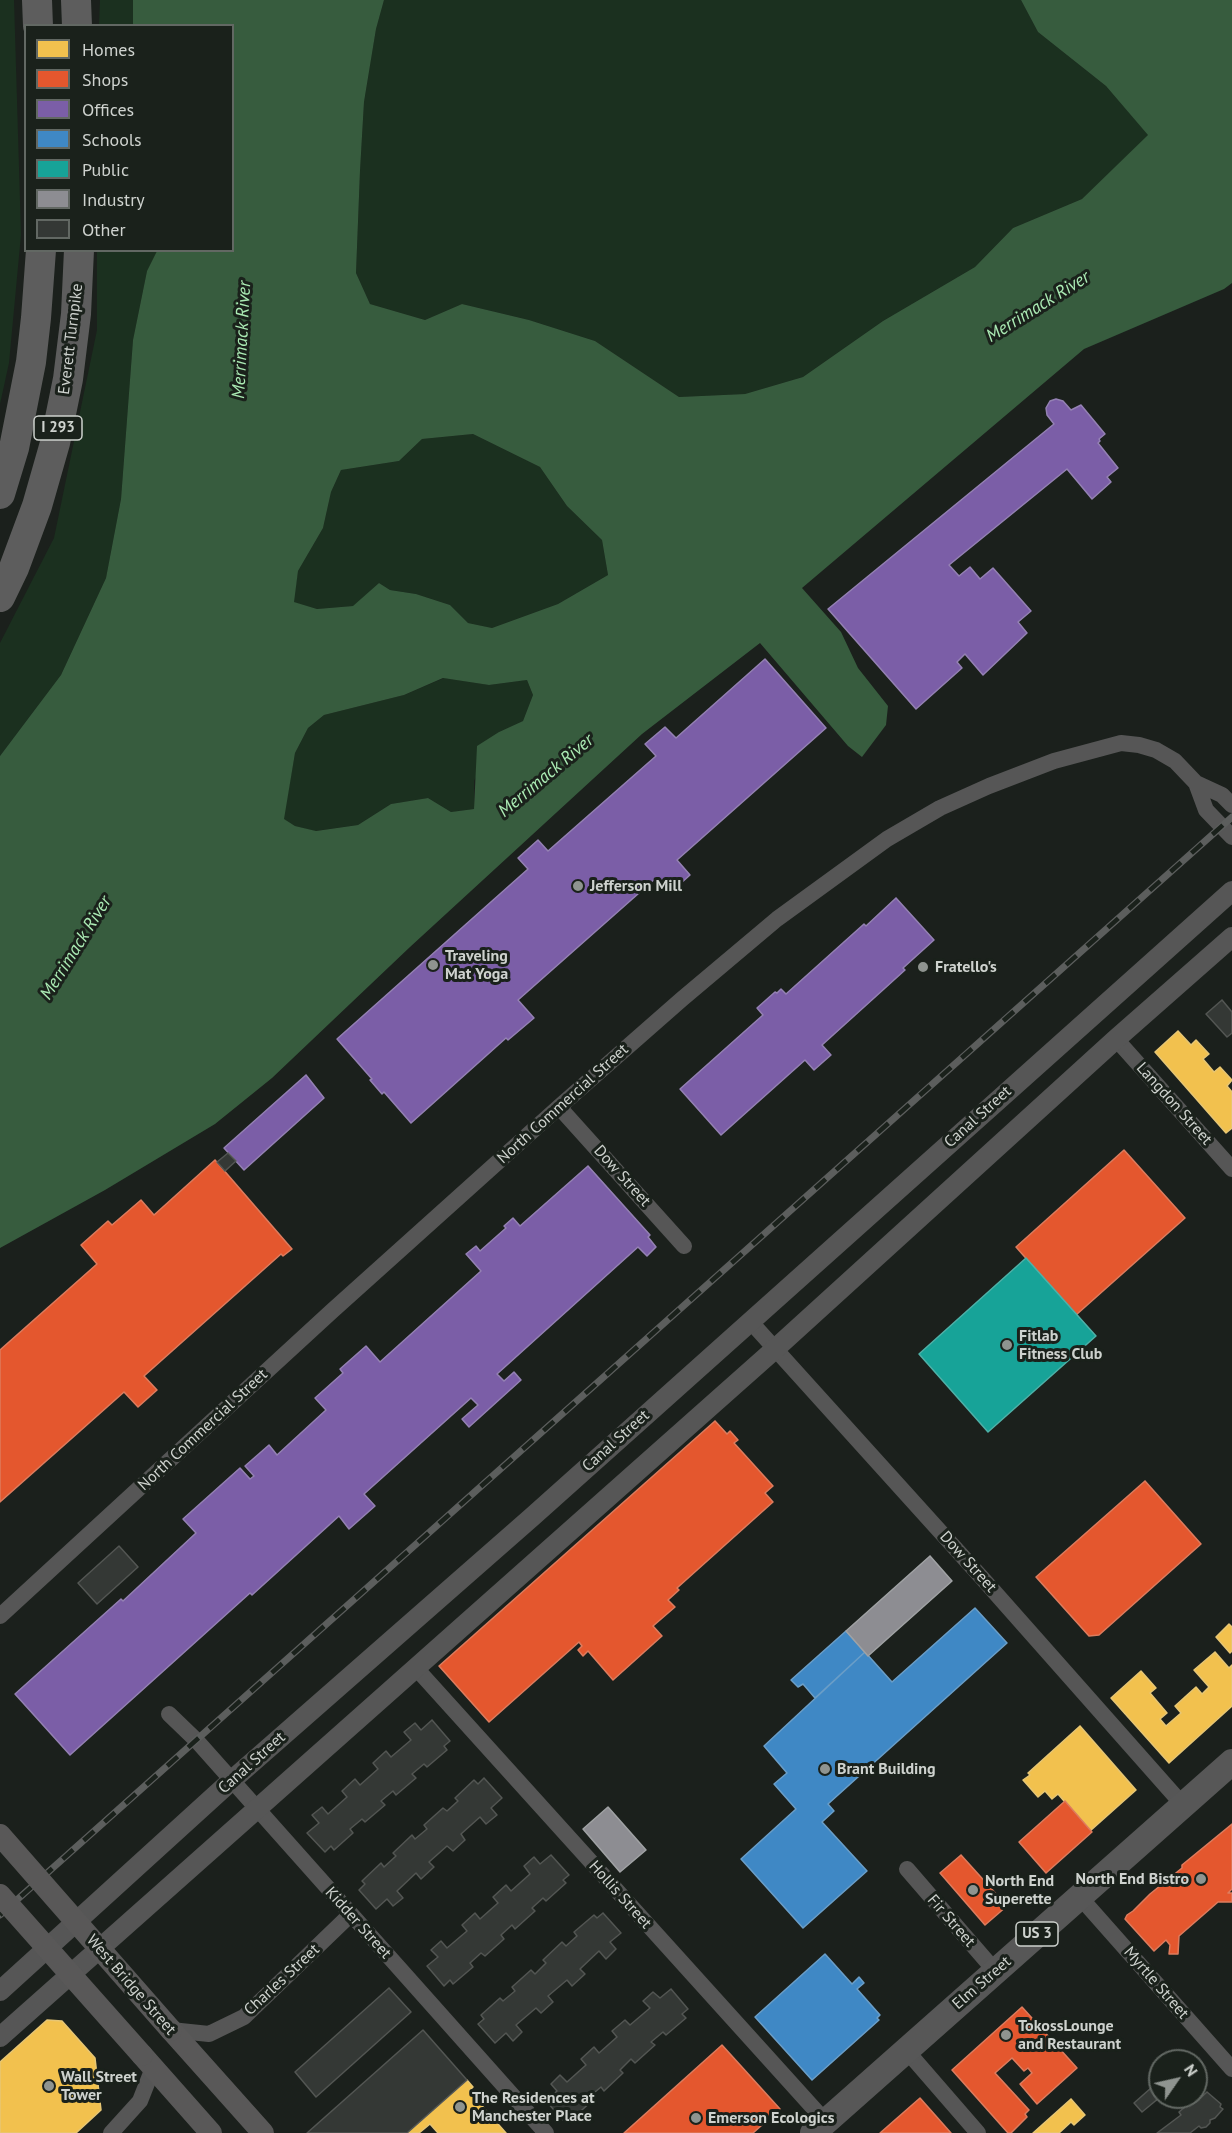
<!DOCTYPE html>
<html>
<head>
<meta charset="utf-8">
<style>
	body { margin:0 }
	#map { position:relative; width:1232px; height:2133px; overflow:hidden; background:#1b201c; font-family:"PT Sans",sans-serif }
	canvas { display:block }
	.legend { position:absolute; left:24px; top:24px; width:210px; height:228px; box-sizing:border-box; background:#1a211b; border:2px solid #626863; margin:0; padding:8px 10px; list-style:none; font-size:18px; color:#ced2ce }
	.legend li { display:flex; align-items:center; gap:12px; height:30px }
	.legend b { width:30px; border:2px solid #626863 }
	.north { position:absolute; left:1148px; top:2049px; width:60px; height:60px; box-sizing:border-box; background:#1a211b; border:2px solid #626863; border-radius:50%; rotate:56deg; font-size:16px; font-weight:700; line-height:24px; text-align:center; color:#ced2ce }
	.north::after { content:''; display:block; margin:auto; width:21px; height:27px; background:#8f9490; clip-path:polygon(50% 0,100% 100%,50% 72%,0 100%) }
</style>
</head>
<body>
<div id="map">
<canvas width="1232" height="2133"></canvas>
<ul class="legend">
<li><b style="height:16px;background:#f2c14e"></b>Homes</li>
<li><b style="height:16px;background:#e4572e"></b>Shops</li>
<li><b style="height:16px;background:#7b5ea7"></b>Offices</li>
<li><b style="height:16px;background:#3f88c5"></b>Schools</li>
<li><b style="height:16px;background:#17a398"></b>Public</li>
<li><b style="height:16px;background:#8d8d92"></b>Industry</li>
<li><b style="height:16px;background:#343835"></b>Other</li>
</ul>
<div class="north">N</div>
</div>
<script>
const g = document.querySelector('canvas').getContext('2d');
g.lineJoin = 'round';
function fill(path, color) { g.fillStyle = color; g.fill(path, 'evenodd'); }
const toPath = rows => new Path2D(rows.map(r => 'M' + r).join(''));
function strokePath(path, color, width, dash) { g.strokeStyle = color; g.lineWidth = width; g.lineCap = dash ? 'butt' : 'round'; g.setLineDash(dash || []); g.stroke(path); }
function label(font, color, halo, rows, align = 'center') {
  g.font = font + ' "PT Sans",sans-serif'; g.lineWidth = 6; g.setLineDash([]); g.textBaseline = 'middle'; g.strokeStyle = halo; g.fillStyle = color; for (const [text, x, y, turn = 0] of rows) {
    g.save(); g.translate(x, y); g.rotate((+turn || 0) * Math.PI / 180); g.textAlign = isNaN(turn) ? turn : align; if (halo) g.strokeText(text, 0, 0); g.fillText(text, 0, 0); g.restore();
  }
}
fill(toPath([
	[0,0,14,0,21,235,9,363,0,404],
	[100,0,133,0,133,25,99,25],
	[384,0,1021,0,1038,32,1106,86,1149,135,1082,199,1013,228,975,267,883,321,803,377,745,394,679,397,595,341,529,320,462,304,425,320,370,304,356,273,360,171,364,102,376,29],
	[97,251,157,251,147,271,133,340,121,499,106,578,61,675,0,756,0,643,54,538,97,330],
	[473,434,540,467,567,506,602,540,608,575,558,604,492,628,468,623,450,605,416,594,390,590,379,583,354,606,317,609,293,602,298,571,323,528,331,492,341,470,399,461,422,439],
	[444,678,489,685,527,680,533,695,523,721,499,732,474,781,474,809,451,812,428,798,391,804,358,825,315,831,295,826,283,819,295,753,308,728,324,715,404,695]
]), '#1b301f');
fill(toPath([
	[133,0,384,0,376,29,364,102,360,171,356,273,370,304,425,320,462,304,529,320,595,341,679,397,745,394,803,377,883,321,975,267,1013,228,1082,199,1148,135,1106,86,1038,32,1021,0,1232,0,1232,283,1224,289,1084,349,802,588,841,632,858,668,888,706,886,725,862,757,848,746,760,643,642,734,410,947,272,1078,215,1124,105,1190,0,1248,0,756,61,675,106,578,121,499,133,340,147,271,157,251,232,250,232,26,133,25],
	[473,434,540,467,567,506,602,540,608,575,558,604,492,628,468,623,450,605,416,594,390,590,379,583,353,606,317,609,294,602,298,571,323,528,331,492,341,470,399,461,422,439],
	[443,678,489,685,527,680,533,695,523,721,499,732,477,746,474,809,451,812,428,798,391,804,358,825,316,831,295,826,284,819,295,753,308,728,324,715,404,695]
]), '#375c3e');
const homes = toPath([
	[1178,1031,1191,1045,1196,1040,1209,1054,1203,1059,1214,1072,1220,1067,1232,1080,1227,1086,1232,1092,1232,1128,1226,1133,1155,1052,1178,1031],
	[1229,1624,1232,1627,1232,1651,1230,1653,1216,1637,1229,1624],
	[1215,1652,1229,1668,1232,1665,1232,1706,1169,1763,1111,1698,1141,1671,1156,1688,1150,1693,1167,1713,1160,1719,1166,1726,1181,1713,1175,1706,1196,1687,1202,1694,1209,1687,1194,1670,1215,1652],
	[1080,1726,1136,1790,1090,1831,1058,1794,1052,1799,1045,1791,1038,1797,1023,1780,1030,1775,1028,1773,1080,1726],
	[47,2020,62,2021,95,2058,101,2110,76,2133,0,2133,0,2062,47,2020],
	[467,2080,473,2087,469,2091,506,2133,438,2133,430,2124,419,2133,407,2133,467,2080],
	[1071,2099,1085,2115,1074,2125,1071,2122,1059,2133,1033,2133,1071,2099]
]);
fill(homes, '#f2c14e');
strokePath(homes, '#e7c674', 1.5);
const shops = toPath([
	[1124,1150,1185,1218,1076,1315,1016,1247,1124,1150],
	[215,1160,292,1249,283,1256,281,1254,144,1376,157,1390,138,1407,124,1392,0,1502,0,1350,97,1264,81,1245,108,1221,112,1225,141,1200,154,1215,215,1160],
	[715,1421,727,1434,730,1431,738,1440,734,1443,773,1486,765,1493,773,1502,677,1588,679,1590,668,1600,675,1607,653,1626,662,1636,613,1680,588,1651,583,1656,578,1650,582,1646,579,1642,489,1722,439,1666,715,1421],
	[1145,1481,1201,1544,1099,1635,1089,1636,1036,1577,1145,1481],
	[1065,1801,1092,1832,1046,1873,1019,1842,1065,1801],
	[1232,1824,1232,1889,1228,1893,1232,1893,1232,1902,1218,1902,1179,1936,1178,1954,1169,1954,1170,1945,1166,1940,1154,1951,1125,1919,1127,1915,1133,1911,1150,1894,1182,1868,1182,1865,1232,1824],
	[961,1855,1007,1906,985,1925,940,1873,961,1855],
	[1022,2007,1077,2068,1037,2104,1020,2084,1032,2073,1028,2068,1024,2071,1012,2058,995,2073,1029,2110,1025,2114,1027,2117,1011,2133,1008,2133,952,2070,1022,2007],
	[722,2045,780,2109,753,2133,624,2133,722,2045],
	[920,2098,951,2133,880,2133,920,2098]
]);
fill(shops, '#e4572e');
strokePath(shops, '#dd7c5e', 1.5);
const offices = toPath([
	[1056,399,1063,401,1071,410,1081,405,1105,434,1099,439,1100,441,1098,443,1118,468,1107,477,1111,482,1092,499,1067,469,949,565,959,576,970,567,980,579,993,568,1031,611,1018,622,1027,633,983,675,965,654,957,662,962,668,916,709,828,609,1054,424,1047,415,1046,408,1050,401,1056,399],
	[765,659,826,728,677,860,690,875,670,893,656,878,518,1000,534,1018,508,1040,506,1038,411,1123,384,1092,382,1094,370,1080,372,1079,337,1039,528,869,518,858,538,840,548,851,656,756,645,744,665,727,676,738,765,659],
	[896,898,934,940,903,968,905,970,822,1045,831,1055,814,1070,805,1060,721,1135,680,1089,763,1015,757,1008,775,992,777,993,781,989,786,994,864,924,866,926,896,898],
	[306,1075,324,1098,244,1170,224,1148,306,1075],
	[588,1166,650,1235,648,1237,656,1247,647,1256,638,1247,497,1374,504,1381,514,1372,521,1380,469,1427,462,1419,478,1405,471,1398,364,1494,375,1506,349,1529,339,1516,252,1595,250,1593,70,1755,15,1694,121,1599,123,1601,196,1533,183,1519,240,1468,250,1479,254,1476,245,1466,269,1445,277,1455,326,1410,315,1398,343,1373,340,1369,366,1346,380,1362,481,1271,466,1254,476,1246,480,1251,506,1228,504,1226,513,1218,520,1226,588,1166]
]);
fill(offices, '#7b5ea7');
strokePath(offices, '#9481b3', 1.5);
const schools = toPath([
	[975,1608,1007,1643,828,1804,834,1811,822,1822,867,1871,803,1928,741,1859,796,1809,774,1784,787,1773,764,1746,865,1652,892,1682,975,1608],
	[846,1631,865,1652,815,1698,803,1684,798,1687,791,1680,846,1631],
	[825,1954,852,1984,859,1977,864,1983,857,1989,880,2015,877,2018,879,2020,812,2080,755,2017,825,1954]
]);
fill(schools, '#3f88c5');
strokePath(schools, '#6a9ec8', 1.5);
const public = toPath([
	[1026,1258,1096,1336,988,1432,919,1354,1026,1258]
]);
fill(public, '#17a398');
strokePath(public, '#4eb1a8', 1.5);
const industry = toPath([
	[930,1556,952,1581,868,1656,846,1631,930,1556],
	[608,1807,646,1850,620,1872,583,1829,608,1807]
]);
fill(industry, '#8d8d92');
strokePath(industry, '#a0a2a4', 1.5);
const building = toPath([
	[1222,1000,1232,1012,1232,1033,1227,1037,1206,1014,1222,1000],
	[228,1153,236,1161,225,1171,217,1162,228,1153],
	[119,1546,138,1567,97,1604,78,1583,119,1546],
	[432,1720,450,1741,444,1746,447,1750,427,1767,424,1764,412,1774,416,1778,396,1795,393,1791,381,1801,385,1805,365,1822,362,1819,350,1829,353,1833,334,1850,331,1846,325,1852,307,1833,319,1823,312,1815,322,1807,328,1814,347,1797,342,1791,355,1779,360,1785,378,1769,373,1763,386,1751,391,1757,411,1740,404,1732,415,1723,421,1730,432,1720],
	[484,1778,502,1798,491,1808,497,1815,486,1824,480,1817,461,1834,465,1840,453,1851,447,1846,429,1862,434,1867,421,1879,416,1873,397,1891,403,1898,393,1906,387,1899,376,1909,359,1890,365,1884,362,1881,381,1863,384,1867,396,1856,393,1853,412,1835,415,1839,427,1829,424,1825,443,1808,447,1811,458,1801,455,1798,474,1780,478,1784,484,1778],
	[551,1855,569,1875,563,1880,566,1883,546,1901,543,1898,532,1908,535,1911,515,1929,512,1925,501,1935,504,1939,485,1956,481,1953,470,1963,473,1967,453,1984,450,1980,444,1986,427,1966,438,1957,431,1950,441,1941,447,1948,467,1931,462,1925,475,1913,480,1919,498,1903,493,1897,506,1885,511,1891,530,1874,524,1866,534,1857,540,1864,551,1855],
	[603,1913,621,1933,610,1942,616,1949,606,1959,599,1951,580,1969,585,1974,572,1986,567,1980,548,1996,553,2002,541,2013,536,2008,516,2025,522,2032,513,2041,506,2033,495,2043,478,2024,484,2019,481,2015,500,1998,503,2001,515,1991,512,1987,531,1970,535,1974,546,1963,543,1960,562,1942,566,1946,577,1936,574,1932,594,1915,597,1918,603,1913],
	[389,1988,411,2012,316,2097,295,2072,389,1988],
	[671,1989,688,2009,682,2014,686,2018,666,2035,663,2032,651,2042,655,2045,635,2063,631,2059,620,2070,623,2073,604,2091,601,2087,589,2097,592,2101,573,2118,569,2115,563,2120,546,2101,557,2091,551,2084,560,2075,567,2082,586,2065,581,2059,594,2047,599,2053,617,2037,612,2031,625,2020,630,2025,650,2008,643,2001,653,1992,660,1998,671,1989],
	[423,2030,467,2080,407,2133,307,2133,423,2030],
	[1160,2080,1160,2097,1166,2097,1161,2101,1159,2098,1142,2112,1134,2103,1160,2080],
	[1207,2092,1221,2104,1220,2107,1223,2109,1215,2118,1210,2120,1210,2123,1206,2127,1201,2128,1199,2126,1190,2133,1157,2133,1181,2115,1179,2112,1193,2100,1196,2102,1207,2092]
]);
fill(building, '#343835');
strokePath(building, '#535653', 1.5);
strokePath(toPath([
	[1196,783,1206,810,1232,837],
	[1116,1039,1232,1169],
	[559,1107,684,1246],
	[750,1321,983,1579,1183,1805],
	[0,1616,332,1311,559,1107,682,999,777,919,887,839,940,808,989,786,1054,761,1121,743,1139,745,1156,750,1175,761,1196,783,1222,795,1232,805],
	[415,1667,826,2122],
	[169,1714,197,1741,546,2133],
	[907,1869,996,1972],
	[1079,1896,1232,2069],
	[171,2030,209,2034,244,2017,351,1914],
	[906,2050,978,2133],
	[111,2133,140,2101,153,2068]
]), '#565656', 16);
strokePath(toPath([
	[0,1991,231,1781,532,1517,1232,891],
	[0,2037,775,1349,1116,1039,1232,937]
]), '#565656', 20);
strokePath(toPath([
	[171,2030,263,2133],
	[142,2055,211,2133]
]), '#595858', 22);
strokePath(toPath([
	[813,2133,1232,1762]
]), '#575757', 26);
strokePath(toPath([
	[37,0,38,26],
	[76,0,77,26],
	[0,494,14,448,31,362,36,318,41,250],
	[0,597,14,568,37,506,55,443,68,379,76,314,79,250]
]), '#5d5d5d', 30);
const rail = toPath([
	[0,1915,1232,817]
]);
strokePath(rail, '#5c5e5d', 7);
strokePath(rail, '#1a211b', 4.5, [14]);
strokePath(toPath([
	[0,1835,171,2030],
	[0,1895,142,2055]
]), '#595858', 22);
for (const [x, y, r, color] of [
	[578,886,6,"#8f9490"],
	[433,965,6,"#8f9490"],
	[923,967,6,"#8f9490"],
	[1007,1345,6,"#8f9490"],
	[825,1769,6,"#8f9490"],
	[1201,1879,6,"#8f9490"],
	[973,1890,6,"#8f9490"],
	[1006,2035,6,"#8f9490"],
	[49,2086,6,"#8f9490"],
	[460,2107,6,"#8f9490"],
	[696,2118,6,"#8f9490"]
]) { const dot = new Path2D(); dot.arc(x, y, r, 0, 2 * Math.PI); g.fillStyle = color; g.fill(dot); strokePath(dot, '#1a211b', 2); }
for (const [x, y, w] of [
	[58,428,48],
	[1037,1934,42]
]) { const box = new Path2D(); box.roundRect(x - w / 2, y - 12, w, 24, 4.5); g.fillStyle = '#1a211b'; g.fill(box); strokePath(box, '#ced2ce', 1.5); }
label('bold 15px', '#ced2ce', null, [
	["I 293",58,428],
	["US 3",1037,1934]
]);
label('16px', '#ced2ce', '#1a211b', [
	["Everett Turnpike",71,339,-83],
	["North Commercial Street",563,1104,-42],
	["Langdon Street",1174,1104,48],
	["Canal Street",978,1117,-42],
	["Dow Street",622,1176,48],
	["North Commercial Street",203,1430,-43],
	["Canal Street",616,1441,-42],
	["Dow Street",968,1562,48],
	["Canal Street",252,1763,-42],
	["Hollis Street",620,1895,48],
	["Fir Street",951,1921,49],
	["Kidder Street",358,1923,48],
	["Charles Street",282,1980,-43],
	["Elm Street",982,1983,-41],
	["Myrtle Street",1156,1983,49],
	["West Bridge Street",131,1985,49]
]);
label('bold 16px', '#ced2ce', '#1a211b', [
	["Jefferson Mill",590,886],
	["Traveling",445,956],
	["Mat Yoga",445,974],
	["Fratello's",935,967],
	["Fitlab",1019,1336],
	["Fitness Club",1019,1354],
	["Brant Building",837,1769],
	["North End Bistro",1189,1879,"right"],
	["North End",985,1881],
	["Superette",985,1899],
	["TokossLounge",1018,2026],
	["and Restaurant",1018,2044],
	["Wall Street",61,2077],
	["Tower",61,2095],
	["The Residences at",472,2098],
	["Manchester Place",472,2116],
	["Emerson Ecologics",708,2118]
], 'left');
label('italic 18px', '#abebb4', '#1a211b', [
	["Merrimack River",1038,307,-32],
	["Merrimack River",242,340,-87],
	["Merrimack River",546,776,-40],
	["Merrimack River",76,948,-58]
]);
</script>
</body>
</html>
